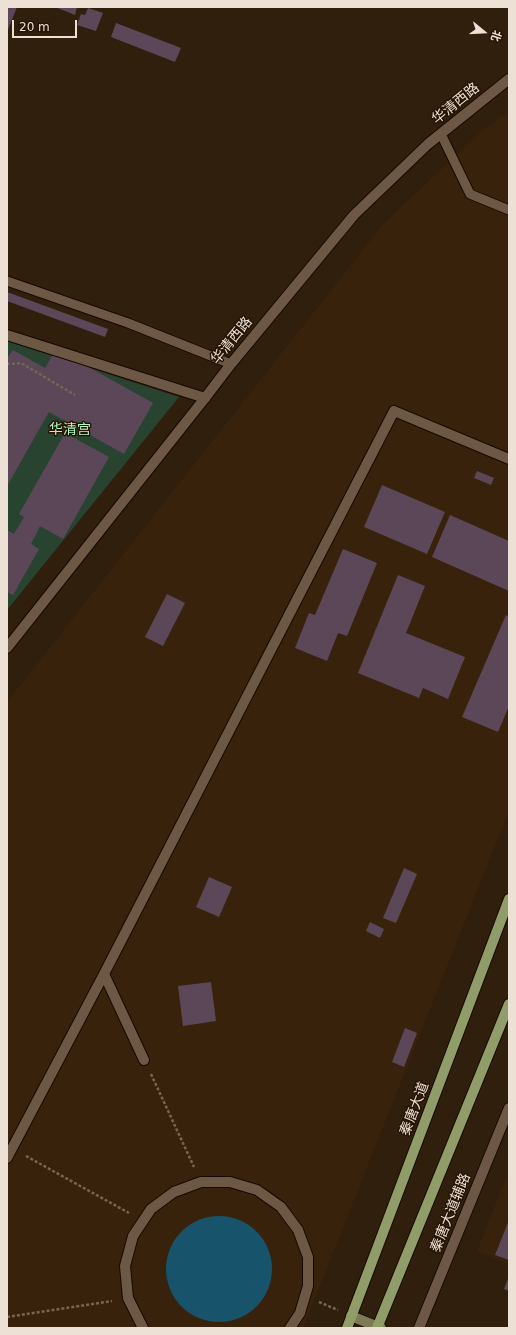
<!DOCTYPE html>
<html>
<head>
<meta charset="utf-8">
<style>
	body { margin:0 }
	#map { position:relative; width:516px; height:1335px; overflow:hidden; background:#301f0d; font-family:"DejaVu Sans","Noto Sans SC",sans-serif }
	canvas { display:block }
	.frame { position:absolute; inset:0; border:8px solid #ede0d5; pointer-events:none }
	.north { position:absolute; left:464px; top:12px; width:40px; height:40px; -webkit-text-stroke:3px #261504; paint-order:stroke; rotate:108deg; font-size:11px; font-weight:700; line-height:16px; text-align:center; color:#ede0d5 }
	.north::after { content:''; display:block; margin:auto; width:14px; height:18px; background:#ede0d5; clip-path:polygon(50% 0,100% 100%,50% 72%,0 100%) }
	.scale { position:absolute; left:12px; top:20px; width:65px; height:18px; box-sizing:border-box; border:2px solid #ede0d5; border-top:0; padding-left:5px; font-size:12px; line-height:14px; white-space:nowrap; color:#ede0d5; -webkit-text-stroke:3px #261504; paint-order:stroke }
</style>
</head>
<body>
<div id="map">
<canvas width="516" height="1335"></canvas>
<div class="frame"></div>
<div class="north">北</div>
<div class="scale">20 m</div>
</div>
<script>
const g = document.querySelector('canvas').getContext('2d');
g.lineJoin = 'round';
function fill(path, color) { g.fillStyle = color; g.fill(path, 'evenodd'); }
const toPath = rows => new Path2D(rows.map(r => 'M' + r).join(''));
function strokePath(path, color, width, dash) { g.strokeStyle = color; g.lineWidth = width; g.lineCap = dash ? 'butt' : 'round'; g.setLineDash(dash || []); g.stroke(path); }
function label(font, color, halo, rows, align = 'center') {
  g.font = font + ' "DejaVu Sans","Noto Sans SC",sans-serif'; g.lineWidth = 3; g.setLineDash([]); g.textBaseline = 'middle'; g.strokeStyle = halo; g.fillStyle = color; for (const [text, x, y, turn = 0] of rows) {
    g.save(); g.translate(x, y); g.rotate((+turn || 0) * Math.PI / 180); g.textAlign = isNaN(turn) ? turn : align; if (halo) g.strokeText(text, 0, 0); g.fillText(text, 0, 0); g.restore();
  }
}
fill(toPath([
	[509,111,509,811,303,1328,7,1328,7,702,384,223,485,128],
	[509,1170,509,1264,477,1251]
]), '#39220b');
fill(toPath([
	[7,341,179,397,7,610]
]), '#284431');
fill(toPath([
	'166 1269a53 53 0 1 1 106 0a53 53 0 1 1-106 0Z'
]), '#17536a');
fill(toPath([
	[7,7,17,7,7,32],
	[55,7,77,7,75,15],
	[88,8,103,13,96,31,77,25,81,14,85,15],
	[116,23,181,48,175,62,111,37],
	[7,292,108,329,105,337,7,301],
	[56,349,153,403,124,454,49,412,7,486,7,358,13,350,45,368],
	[65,433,109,457,63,539,40,526,31,544,39,549,13,595,7,592,7,530,14,534,24,517,19,514],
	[477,471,494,478,491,485,474,478],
	[382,485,445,512,427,554,364,527],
	[450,515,509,541,509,591,432,557],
	[343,549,377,563,347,636,338,633,327,661,295,648,309,613,315,615],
	[398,575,425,586,406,633,465,657,448,699,423,688,419,698,358,673],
	[167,594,185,603,163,646,145,637],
	[506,615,509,617,509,706,498,732,462,717],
	[404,868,417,874,396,923,383,918],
	[209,877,232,887,219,917,196,907],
	[370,922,384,929,380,938,366,931],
	[211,982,216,1021,183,1026,178,986],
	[405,1028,417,1033,404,1067,392,1062],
	[509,1220,509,1260,495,1255],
	[509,1276,509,1291,504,1289]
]), '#5c4758');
const service = toPath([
	[441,134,470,194,509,210],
	[7,281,128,323,231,364]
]);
const pedestrian = toPath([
	[7,648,205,398],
	[104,974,144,1060],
	[7,1158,104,974,394,411,509,459],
	[143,1328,128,1298,125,1266,133,1236,151,1209,174,1192,201,1182,230,1182,257,1190,281,1207,298,1230,308,1257,308,1286,300,1313,290,1328]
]);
const minor = toPath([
	[7,335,205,398],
	[419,1328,509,1108]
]);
const tertiary = toPath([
	[205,398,231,364,354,215,428,144,509,79]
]);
const secondary = toPath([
	[351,1316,381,1328]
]);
const primary = toPath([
	[347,1328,509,899],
	[377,1328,509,1004]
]);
strokePath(service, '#170800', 11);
strokePath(pedestrian, '#170800', 12);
strokePath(minor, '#170800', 12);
strokePath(tertiary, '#170800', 12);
strokePath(secondary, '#170800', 12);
strokePath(primary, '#170800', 12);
strokePath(toPath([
	[7,364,21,363,75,395],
	[151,1074,194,1167],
	[26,1156,129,1213],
	[319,1302,338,1310],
	[7,1317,112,1301]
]), '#746555', 2.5, [3, 2]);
strokePath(service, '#6c5845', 9);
strokePath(pedestrian, '#6c5845', 10);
strokePath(minor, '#6c5845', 10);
strokePath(tertiary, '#6c5845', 10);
strokePath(secondary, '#7e7a56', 10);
strokePath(primary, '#909d68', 10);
label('14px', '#ede0d5', '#261504', [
	["华清西路",456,104,-39],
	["华清西路",232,341,-51],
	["秦唐大道",415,1109,-69],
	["秦唐大道辅路",451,1213,-68]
]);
label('14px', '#aef6c2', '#261504', [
	["华清宫",70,430]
]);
</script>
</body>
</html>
